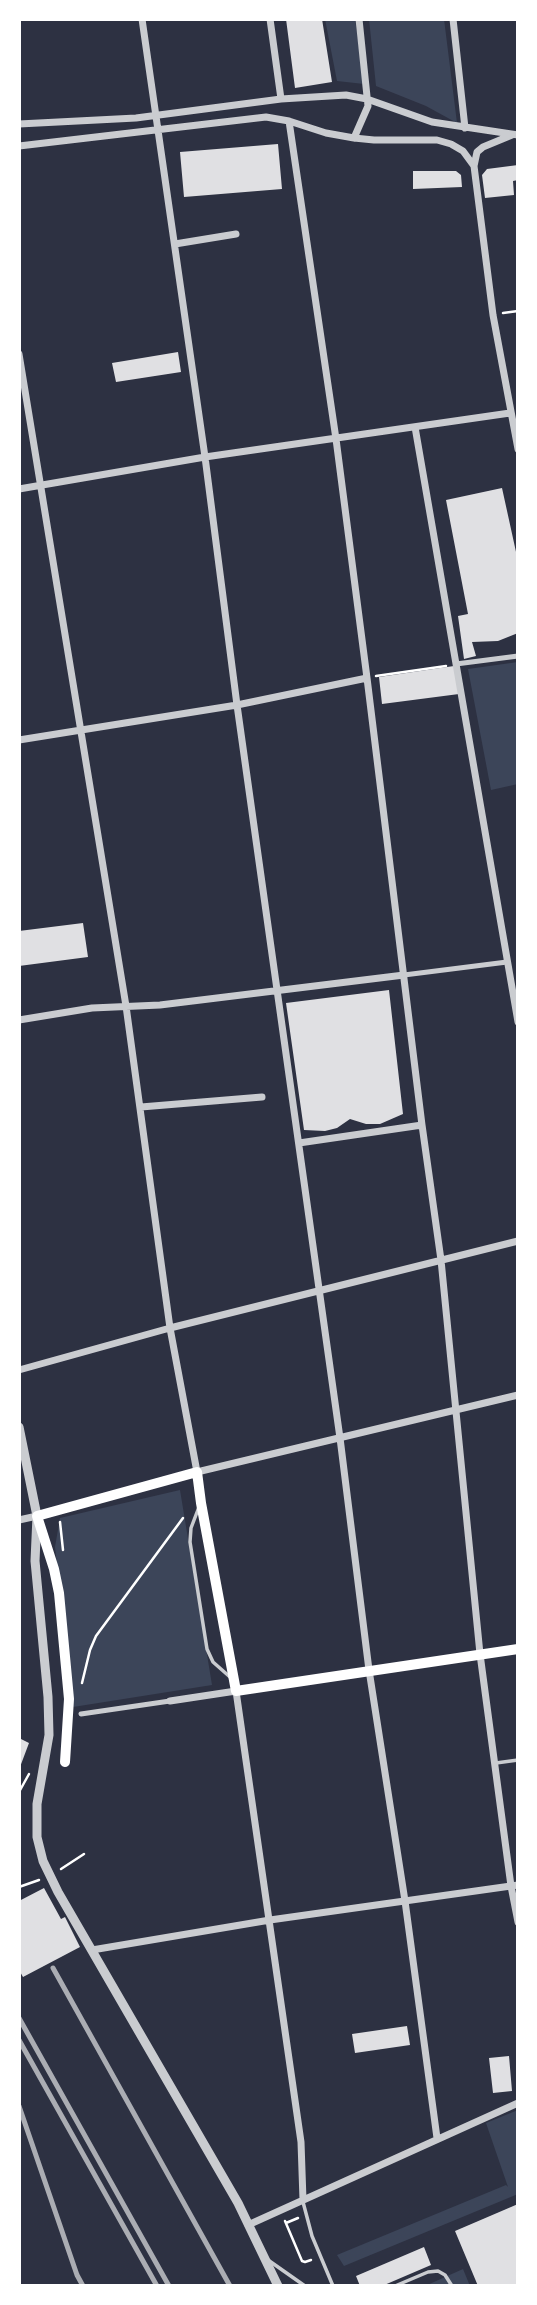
<!DOCTYPE html>
<html>
<head>
<meta charset="utf-8">
<style>
	body { margin:0 }
	#map { position:relative; width:537px; height:2305px; overflow:hidden; background:#2d3142; font-family:"Asap Condensed",sans-serif }
	canvas { display:block }
	.frame { position:absolute; inset:0; border:21px solid #fff; pointer-events:none }
</style>
</head>
<body>
<div id="map">
<canvas width="537" height="2305"></canvas>
<div class="frame"></div>
</div>
<script>
const g = document.querySelector('canvas').getContext('2d');
g.lineJoin = 'round';
function fill(path, color) { g.fillStyle = color; g.fill(path, 'evenodd'); }
const toPath = rows => new Path2D(rows.map(r => 'M' + r).join(''));
function strokePath(path, color, width, dash) { g.strokeStyle = color; g.lineWidth = width; g.lineCap = dash ? 'butt' : 'round'; g.setLineDash(dash || []); g.stroke(path); }
fill(toPath([
	[325,19,355,19,364,84,337,81],
	[369,19,444,19,457,123,426,106,376,86],
	[518,662,518,784,491,790,468,669],
	[180,1490,212,1685,73,1707,55,1547,60,1518],
	[518,2110,518,2194,344,2266,337,2255,506,2185,508,2187,486,2123],
	[463,2269,470,2286,425,2286]
]), '#3c4559');
fill(toPath([
	[286,19,322,19,332,82,295,88],
	[278,144,282,189,184,197,180,152],
	[518,165,518,180,513,181,514,195,485,198,482,175,487,169],
	[413,171,456,171,461,175,462,187,413,189],
	[178,352,181,372,116,382,112,363],
	[502,488,518,561,518,633,498,641,472,642,476,656,464,659,458,616,468,614,446,500],
	[454,666,459,694,382,704,379,677],
	[83,923,88,957,19,966,19,931],
	[389,990,403,1114,380,1124,366,1124,350,1119,337,1128,325,1131,304,1130,286,1003],
	[19,1738,29,1743,20,1767,19,1767],
	[44,1888,61,1919,65,1917,80,1947,23,1977,19,1970,19,1901],
	[407,2026,410,2045,355,2053,352,2034],
	[509,2056,512,2091,493,2093,489,2058],
	[518,2204,518,2284,513,2286,478,2286,455,2231],
	[424,2247,431,2265,382,2286,360,2286,356,2276]
]), '#e0e0e3');
strokePath(toPath([
	[503,313,518,311],
	[376,676,446,666],
	[60,1522,63,1550],
	[82,1683,90,1650,96,1636,183,1518],
	[19,1792,29,1774],
	[61,1869,84,1854],
	[19,1887,39,1880],
	[285,2221,302,2261,305,2262,311,2260],
	[286,2223,298,2218]
]), '#fff', 2.5);
strokePath(toPath([
	[199,1507,191,1528,190,1542,207,1649,213,1662,230,1677],
	[496,1763,518,1760],
	[303,2202,312,2236,333,2286],
	[268,2260,305,2286],
	[395,2286,428,2272,438,2271,445,2275,452,2286]
]), '#caccd0', 3.5);
strokePath(toPath([
	[456,664,518,656],
	[404,975,507,962],
	[81,1714,170,1701]
]), '#caccd0', 5);
strokePath(toPath([
	[142,19,205,457,237,705,340,1438,369,1670,405,1901,437,2138],
	[270,19,281,99],
	[453,19,465,128],
	[289,121,336,439,367,678,422,1125,441,1260,480,1654,511,1886,518,1922],
	[19,124,136,118,281,99,346,95,367,99,432,122,518,135],
	[512,135,483,147,477,152,474,166,493,315,518,449],
	[354,138,368,106,359,19],
	[19,146,266,117,289,121,326,133,354,138,374,140,437,140,451,144,463,151,474,166],
	[175,244,236,234],
	[19,354,126,1006,170,1328,197,1472,518,1395],
	[415,427,518,1022],
	[19,489,205,457,510,413],
	[19,740,237,705,367,678],
	[19,1020,92,1008,160,1005,404,975],
	[141,1107,262,1097],
	[299,1143,422,1125],
	[19,1370,170,1328,518,1241],
	[19,1520,37,1516],
	[170,1701,236,1691,301,2142,303,2200],
	[92,1950,270,1920,518,1885],
	[248,2225,518,2103]
]), '#caccd0', 7);
strokePath(toPath([
	[19,1427,37,1516,35,1561,48,1697,49,1735,37,1804,37,1837,43,1861,58,1892,238,2203,278,2286]
]), '#caccd0', 9);
strokePath(toPath([
	[65,1762,69,1699,59,1593,54,1569,37,1516,197,1472,201,1503,236,1691,518,1649]
]), '#fff', 10);
strokePath(toPath([
	[53,1968,230,2286],
	[19,2018,169,2286],
	[19,2040,157,2286],
	[19,2106,77,2275,83,2286]
]), '#abadb3', 5);
</script>
</body>
</html>
